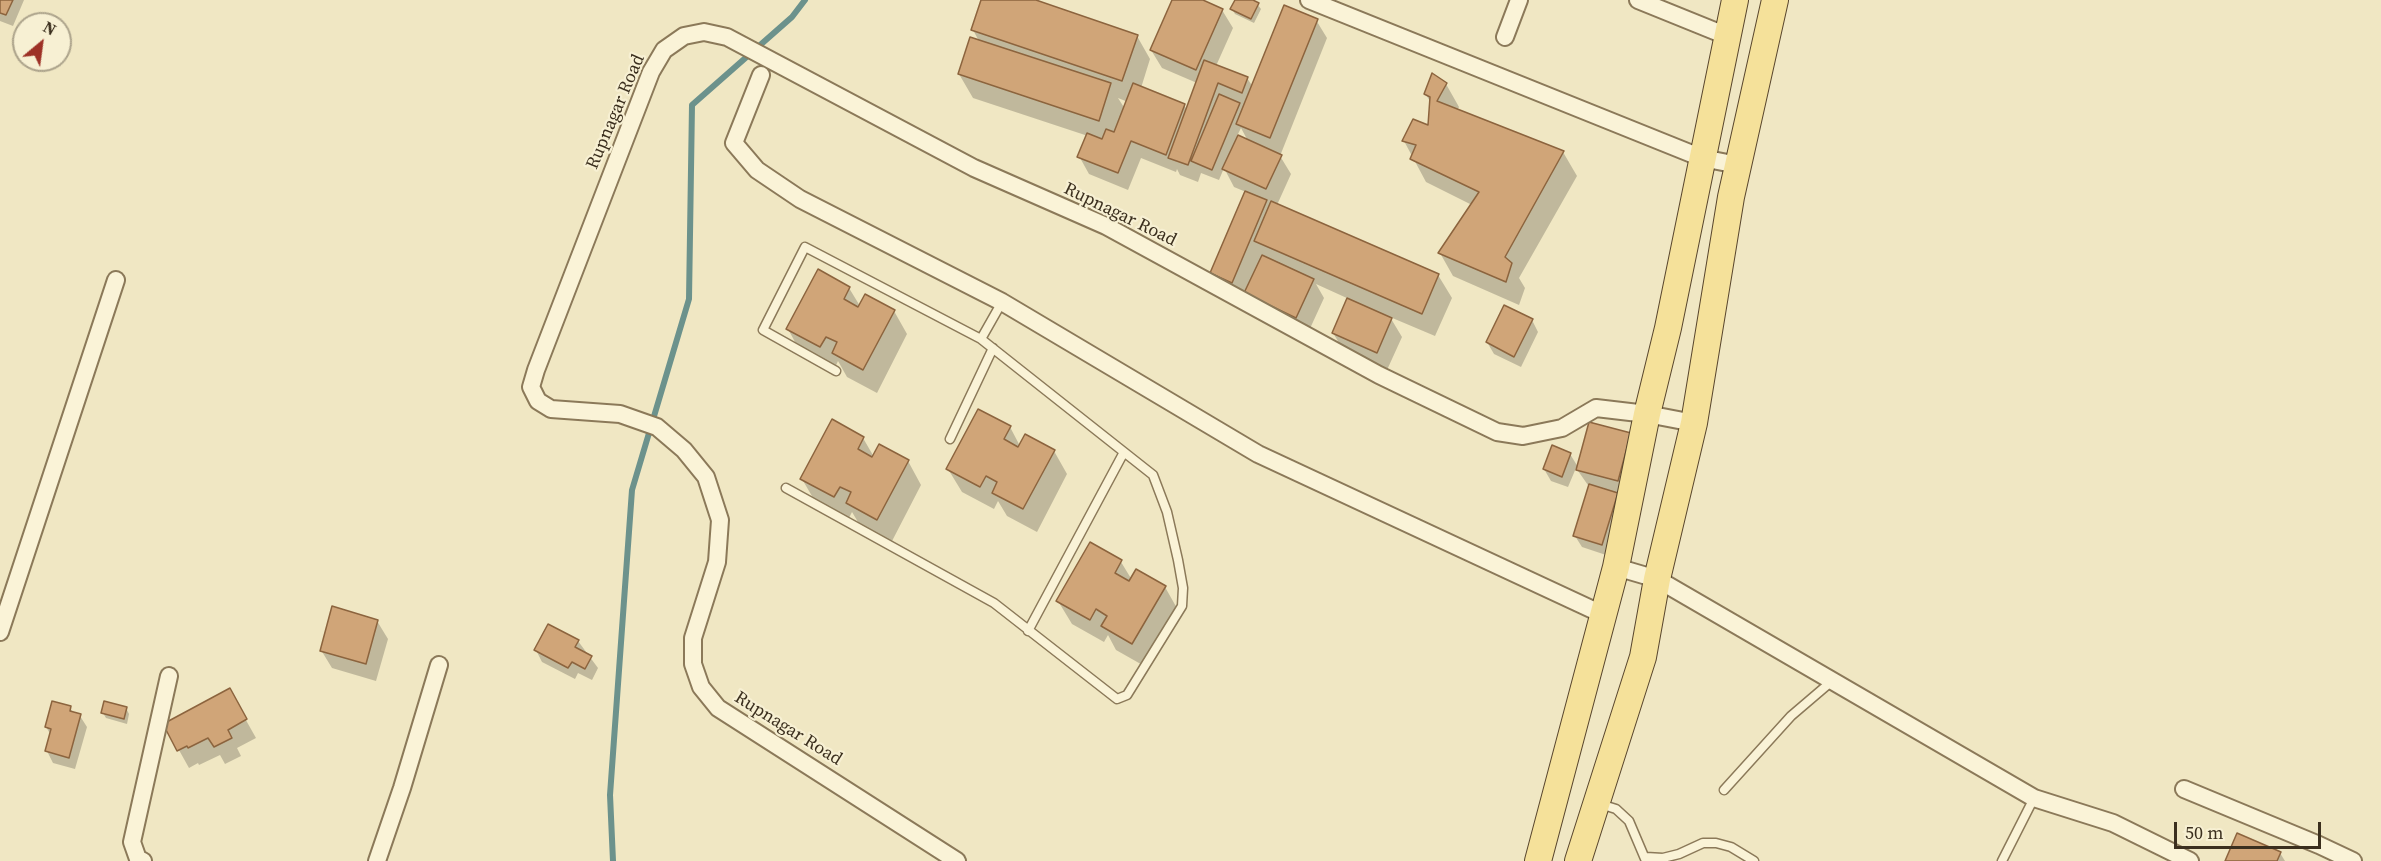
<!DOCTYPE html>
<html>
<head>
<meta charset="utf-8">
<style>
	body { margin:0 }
	#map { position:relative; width:2381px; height:861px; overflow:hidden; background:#f0e7c3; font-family:"Source Serif 4",serif }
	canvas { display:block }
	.north { position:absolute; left:12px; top:12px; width:60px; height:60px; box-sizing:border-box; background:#f7f0d3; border:2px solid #aca38b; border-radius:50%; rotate:29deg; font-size:16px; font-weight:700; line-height:24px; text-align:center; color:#3b2f1e }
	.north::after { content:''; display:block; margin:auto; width:21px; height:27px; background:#9d3126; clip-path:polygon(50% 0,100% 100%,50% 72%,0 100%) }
	.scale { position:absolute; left:2174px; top:822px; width:147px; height:27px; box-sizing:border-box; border:3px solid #3b2f1e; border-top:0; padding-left:8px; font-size:18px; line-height:21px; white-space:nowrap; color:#3b2f1e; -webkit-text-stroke:4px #f7f0d3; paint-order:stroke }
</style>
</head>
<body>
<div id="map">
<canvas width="2381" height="861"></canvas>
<div class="north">N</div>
<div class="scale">50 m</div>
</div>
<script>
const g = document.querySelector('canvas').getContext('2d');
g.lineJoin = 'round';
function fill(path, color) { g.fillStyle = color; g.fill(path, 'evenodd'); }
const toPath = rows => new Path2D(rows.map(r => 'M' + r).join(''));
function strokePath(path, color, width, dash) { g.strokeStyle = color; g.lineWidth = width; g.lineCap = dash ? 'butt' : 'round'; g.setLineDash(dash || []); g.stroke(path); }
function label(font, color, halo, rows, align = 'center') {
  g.font = font + ' "Source Serif 4",serif'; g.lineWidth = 4.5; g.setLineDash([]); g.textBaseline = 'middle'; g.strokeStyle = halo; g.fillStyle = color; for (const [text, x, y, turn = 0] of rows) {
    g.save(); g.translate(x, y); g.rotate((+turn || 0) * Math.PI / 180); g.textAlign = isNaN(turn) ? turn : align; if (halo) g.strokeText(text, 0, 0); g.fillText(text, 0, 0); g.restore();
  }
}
fill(toPath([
	[0,0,24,0,13,26,0,21],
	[983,0,1031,0,1137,36,1150,59,1141,88,1184,105,1187,110,1197,83,1162,68,1151,50,1174,0,1200,0,1222,10,1233,28,1216,66,1247,78,1253,87,1316,20,1327,38,1280,156,1291,174,1277,205,1438,275,1452,298,1435,336,1390,317,1402,337,1387,370,1344,351,1333,333,1349,299,1316,284,1324,298,1307,335,1222,291,1211,273,1246,192,1234,187,1224,168,1219,180,1201,173,1198,182,1180,175,1177,169,1176,172,1141,158,1128,190,1089,174,1079,156,1088,136,973,98,959,74,979,41,973,30],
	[1118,98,1128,102,1125,109],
	[1241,128,1248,141,1237,136],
	[1236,0,1250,0,1257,4,1261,9,1254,23,1235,14,1232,9],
	[1446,84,1459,107,1457,111,1563,152,1577,176,1519,278,1525,288,1519,305,1453,276,1440,253,1472,205,1426,182,1404,141,1429,127,1431,103,1425,93],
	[849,288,860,306,894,311,907,334,877,393,847,377,838,361,834,370,801,353,788,329],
	[1532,320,1538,332,1521,367,1494,354,1487,342],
	[1010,427,1020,446,1054,451,1067,474,1037,532,1007,516,998,501,994,509,962,492,948,469],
	[1630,435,1609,556,1582,547,1575,536,1590,488,1576,468,1568,487,1551,481,1544,469,1570,454,1578,467],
	[863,438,874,457,908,461,921,485,891,543,861,527,852,512,848,520,816,503,802,479],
	[1121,562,1132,580,1165,587,1178,610,1146,667,1116,650,1108,635,1104,642,1072,624,1058,601],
	[377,621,388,639,376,681,332,668,321,650],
	[578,641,598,668,592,680,578,673,575,679,542,662,536,650],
	[229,690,256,738,237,748,241,756,225,764,220,755,199,765,198,763,189,768,165,725],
	[70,708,74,714,80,716,87,727,75,769,53,763,47,751,51,735,46,727],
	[126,708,129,714,127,724,106,718,103,713],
	[2280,853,2285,861,2227,861]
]), '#0003');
strokePath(toPath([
	[613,861,610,795,632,490,689,299,692,105,792,17,805,0]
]), '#6c928c', 6);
const building = toPath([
	[0,0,13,0,6,15,0,13,0,0],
	[981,0,1036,0,1138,35,1122,81,971,30,981,0],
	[1172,0,1203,0,1223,9,1196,70,1150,50,1172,0],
	[1235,0,1253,0,1259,3,1251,19,1230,9,1235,0],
	[1284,5,1318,19,1270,138,1236,124,1284,5],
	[970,37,1111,83,1099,121,958,74,970,37],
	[1204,60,1248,77,1242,93,1218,83,1188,165,1168,158,1204,60],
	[1432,73,1447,83,1437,101,1564,151,1505,257,1512,263,1506,282,1438,253,1479,192,1410,159,1416,145,1402,141,1413,119,1428,125,1430,97,1424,94,1432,73],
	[1133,83,1185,104,1166,155,1131,141,1118,173,1077,157,1087,133,1102,139,1106,129,1114,132,1133,83],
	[1219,94,1240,103,1212,170,1191,161,1219,94],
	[1238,135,1282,155,1266,189,1222,169,1238,135],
	[1245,191,1267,200,1232,283,1210,273,1245,191],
	[1271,201,1439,274,1422,314,1254,241,1271,201],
	[1262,255,1314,279,1296,318,1244,293,1262,255],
	[818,269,850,287,844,299,858,307,865,294,895,310,863,370,832,353,837,342,826,337,820,347,786,329,818,269],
	[1347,298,1392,318,1377,353,1332,333,1347,298],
	[1504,305,1533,319,1514,357,1486,342,1504,305],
	[978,409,1011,426,1004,439,1018,447,1025,434,1055,450,1023,509,992,493,997,482,986,476,980,487,946,469,978,409],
	[832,419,864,437,858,449,872,457,879,444,909,460,877,520,846,503,851,492,840,487,834,497,800,479,832,419],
	[1589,422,1631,433,1618,481,1576,470,1589,422],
	[1552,445,1571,453,1562,477,1543,469,1552,445],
	[1589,484,1618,493,1602,545,1573,536,1589,484],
	[1090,542,1122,560,1115,573,1129,581,1136,569,1166,586,1132,644,1101,626,1107,616,1096,609,1090,620,1056,601,1090,542],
	[332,606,378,620,366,664,320,651,332,606],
	[548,624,579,640,575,647,592,656,585,669,572,662,568,668,534,650,548,624],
	[230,688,247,719,228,730,232,738,214,747,208,738,188,748,187,746,177,751,163,724,230,688],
	[52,701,71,706,70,711,81,714,69,758,45,751,51,729,45,727,52,701],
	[104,701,127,707,124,719,101,713,104,701],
	[2237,833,2281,852,2277,861,2225,861,2237,833]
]);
fill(building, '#d0a578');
strokePath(building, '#8c643e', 1.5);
const lane = toPath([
	[981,339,1002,302],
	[950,439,993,348],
	[786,488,994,603,1117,699,1127,695,1182,606,1183,588,1178,560,1167,512,1153,475,981,339,805,247,763,330,836,371],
	[1028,631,1124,452],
	[1724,790,1791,716,1832,681],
	[1600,804,1616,809,1629,821,1646,861],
	[1646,857,1663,858,1679,854,1703,843,1716,843,1731,847,1754,861],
	[2002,861,2034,798]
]);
const street = toPath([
	[1309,0,1702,158,1738,165],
	[1638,0,1727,36],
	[1505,37,1519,0],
	[761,75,734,143,757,170,800,199,1002,302,1258,454,1604,615],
	[1616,567,1657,579,2034,798,2113,823,2190,861],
	[0,632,116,280],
	[2184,789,2319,845,2353,861],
	[143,861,138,859,132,842,169,676],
	[377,861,402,788,439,665],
	[957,861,718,708,701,687,693,664,693,638,717,562,720,520,706,477,684,450,657,427,620,414,551,409,538,401,531,387,536,370,651,72,664,50,684,36,704,32,727,37,974,168,1106,226,1379,375,1497,432,1523,436,1562,428,1596,408,1647,414,1694,423]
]);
const primary = toPath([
	[1538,861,1616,567,1647,414,1668,328,1735,0],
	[1578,861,1643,657,1657,579,1694,423,1731,197,1775,0]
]);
strokePath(lane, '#8b7959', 11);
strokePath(street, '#8b7959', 20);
strokePath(primary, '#59462d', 28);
strokePath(lane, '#faf3d7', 8);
strokePath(street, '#faf3d7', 16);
strokePath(primary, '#f5e19a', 26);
label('18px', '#3b2f1e', '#f7f0d3', [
	["Rupnagar Road",616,112,-67],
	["Rupnagar Road",1120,215,26],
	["Rupnagar Road",788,729,32]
]);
</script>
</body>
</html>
